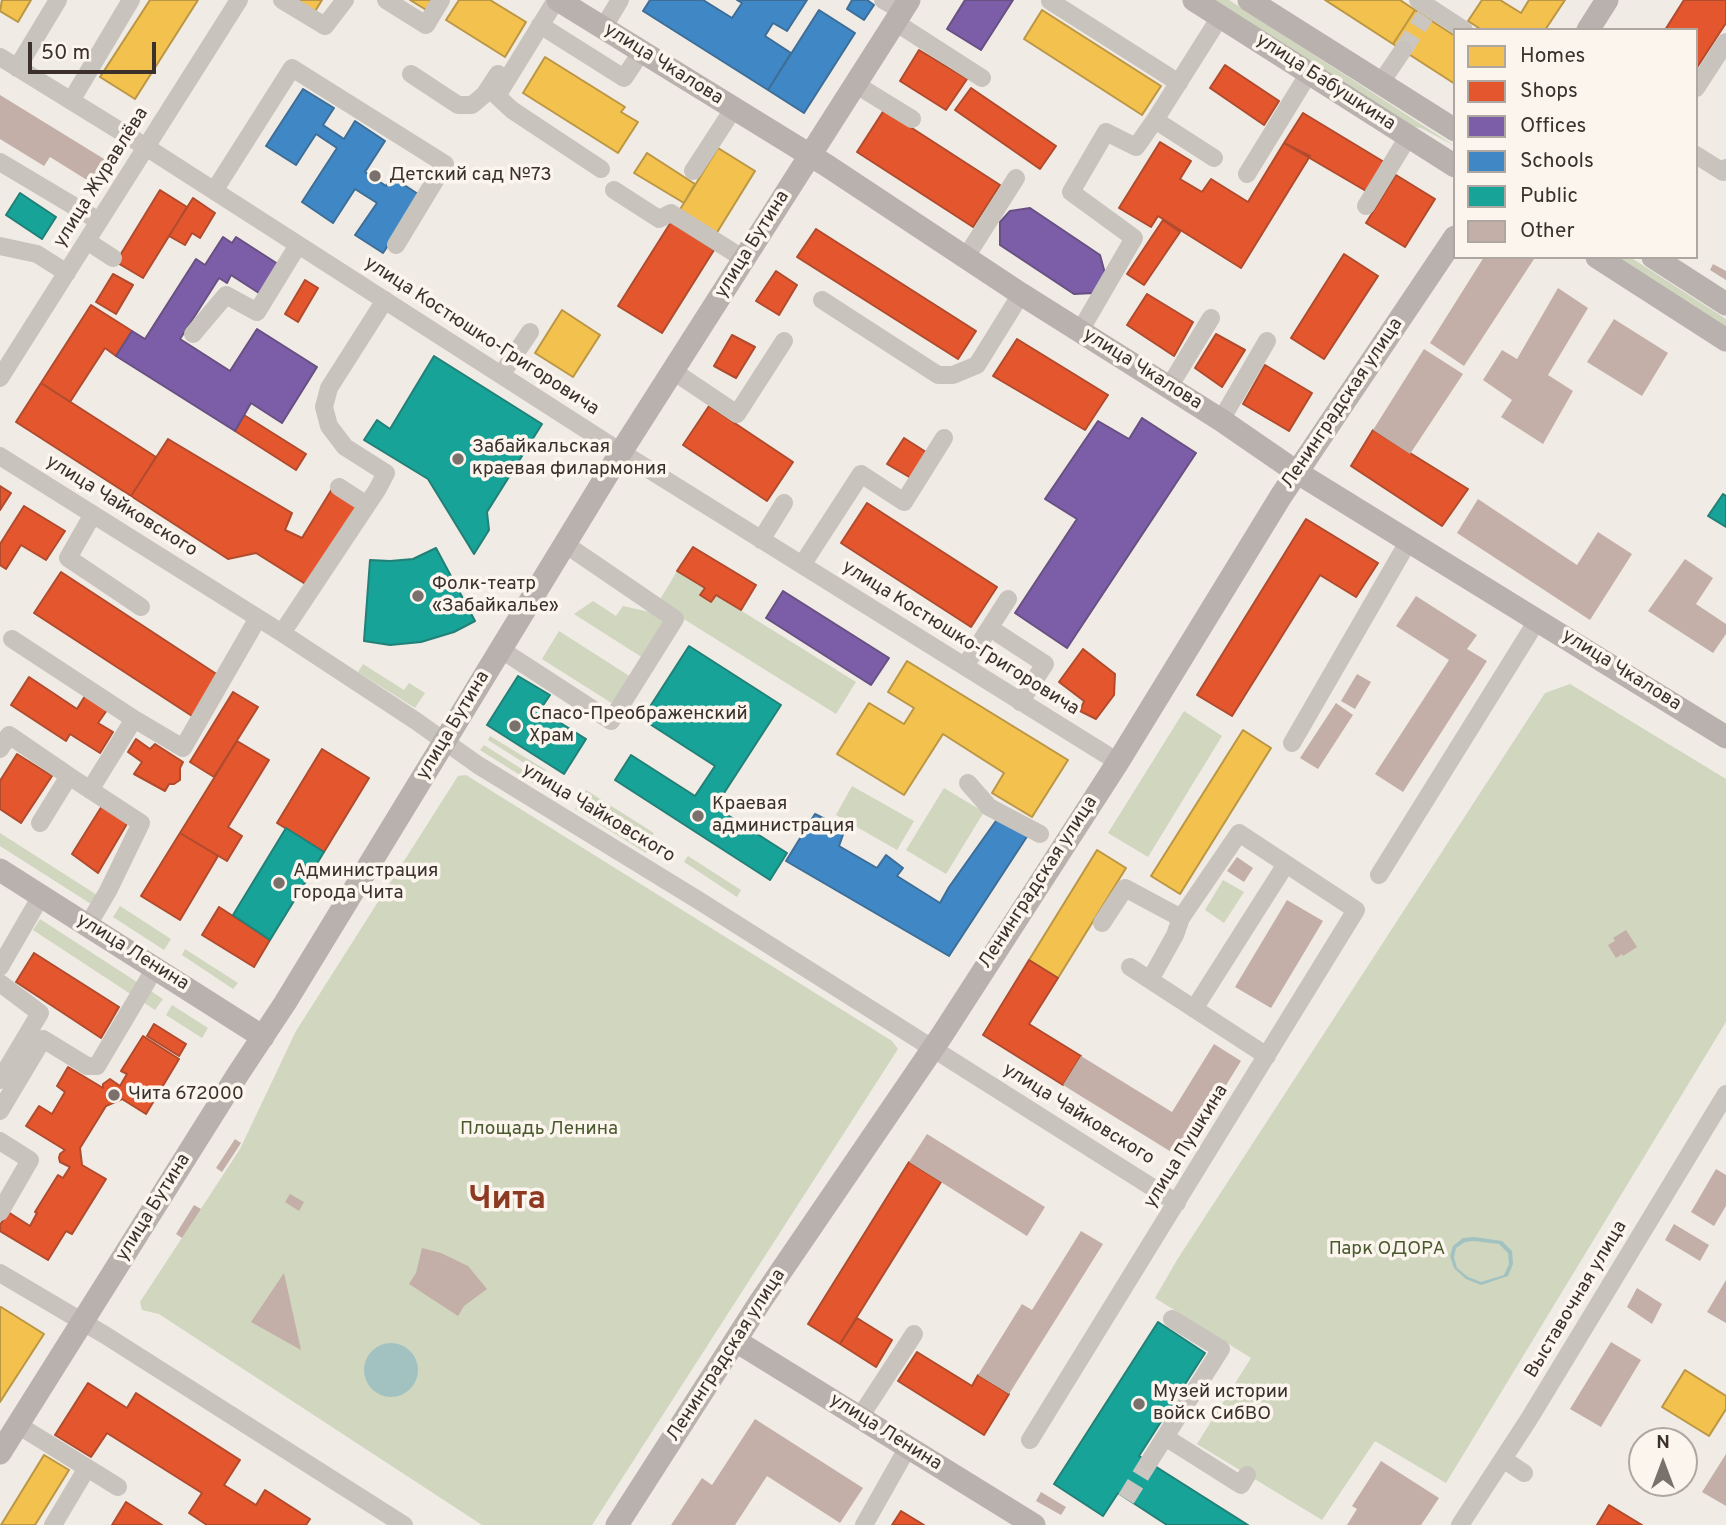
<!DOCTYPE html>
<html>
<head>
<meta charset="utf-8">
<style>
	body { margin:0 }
	#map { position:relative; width:1726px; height:1525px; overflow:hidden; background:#f0ebe5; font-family:Overpass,sans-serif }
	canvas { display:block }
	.legend { position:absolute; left:1453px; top:28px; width:245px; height:231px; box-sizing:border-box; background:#fbf5ee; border:2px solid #aea6a0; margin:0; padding:9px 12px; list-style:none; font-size:21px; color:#3b302b }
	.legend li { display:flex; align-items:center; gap:14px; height:35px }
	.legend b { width:35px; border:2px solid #aea6a0 }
	.north { position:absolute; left:1628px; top:1427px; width:70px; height:70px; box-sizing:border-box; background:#fbf5ee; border:2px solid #aea6a0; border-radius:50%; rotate:0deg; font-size:19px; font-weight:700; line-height:28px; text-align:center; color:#3b302b }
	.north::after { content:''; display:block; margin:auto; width:24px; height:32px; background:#7a716c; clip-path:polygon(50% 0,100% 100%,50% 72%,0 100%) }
	.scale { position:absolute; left:28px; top:42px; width:128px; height:32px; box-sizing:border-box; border:4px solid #3b302b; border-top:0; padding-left:9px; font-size:21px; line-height:24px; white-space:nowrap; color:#3b302b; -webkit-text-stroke:5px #fbf5ee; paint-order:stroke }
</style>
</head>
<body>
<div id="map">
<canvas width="1726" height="1525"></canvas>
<ul class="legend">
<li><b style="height:19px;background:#f2c14e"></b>Homes</li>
<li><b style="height:19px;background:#e4572e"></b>Shops</li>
<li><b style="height:19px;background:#7b5ea7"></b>Offices</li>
<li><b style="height:19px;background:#3f88c5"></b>Schools</li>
<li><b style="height:19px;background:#17a398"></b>Public</li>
<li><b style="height:19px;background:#c3afa7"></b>Other</li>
</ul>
<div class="north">N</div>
<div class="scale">50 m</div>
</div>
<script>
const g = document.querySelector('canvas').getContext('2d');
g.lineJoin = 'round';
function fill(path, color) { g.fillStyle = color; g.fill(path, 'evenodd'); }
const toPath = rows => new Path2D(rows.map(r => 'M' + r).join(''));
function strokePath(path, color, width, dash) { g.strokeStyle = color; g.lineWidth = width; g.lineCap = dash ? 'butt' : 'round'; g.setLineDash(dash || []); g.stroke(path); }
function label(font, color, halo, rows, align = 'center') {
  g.font = font + ' Overpass,sans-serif'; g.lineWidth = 7; g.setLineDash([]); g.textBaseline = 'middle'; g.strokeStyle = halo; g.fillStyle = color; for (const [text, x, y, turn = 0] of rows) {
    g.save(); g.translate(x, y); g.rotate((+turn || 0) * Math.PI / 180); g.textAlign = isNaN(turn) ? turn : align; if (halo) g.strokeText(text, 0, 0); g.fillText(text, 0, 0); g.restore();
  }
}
fill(toPath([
	[1213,0,1229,0,1455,146,1421,128,1408,126],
	[1617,257,1630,257,1726,319,1726,327],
	[677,571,705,588,701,596,711,602,716,595,856,682,836,714,658,603],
	[593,601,616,616,623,606,654,613,667,621,643,658,574,614],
	[559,631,631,677,613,704,542,659],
	[363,664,404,690,409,683,425,693,415,708,358,672],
	[1570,684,1726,779,1726,1022,1446,1483,1375,1441,1322,1520,1197,1444,1251,1358,1155,1298,1177,1260,1545,693],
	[1184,711,1222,736,1148,857,1108,833],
	[490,736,546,770,543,775,488,740],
	[484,745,550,787,547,792,480,750],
	[466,775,892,1041,898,1049,592,1525,482,1525,159,1314,142,1310,140,1302,240,1149,296,1031,458,776],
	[852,786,914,821,897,850,836,815],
	[944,788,984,812,946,874,906,850],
	[586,790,654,833,649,839,582,796],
	[578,803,649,848,646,853,575,809],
	[0,833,97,895,91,904,0,846],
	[688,856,741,890,737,897,684,862],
	[1223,880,1244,892,1224,923,1205,910],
	[120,906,171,939,164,950,113,917],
	[40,919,163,999,155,1010,33,930],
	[185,949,238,983,233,989,182,955],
	[172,1005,208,1028,202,1038,166,1015]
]), '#d1d6bf');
fill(toPath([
	[1474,1237,1502,1241,1512,1251,1513,1264,1508,1276,1481,1285,1466,1279,1454,1268,1450,1256,1453,1246,1463,1238],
	[1474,1241,1499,1244,1508,1253,1509,1264,1504,1275,1481,1282,1468,1277,1457,1268,1454,1257,1456,1248,1465,1242],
	'364 1370a27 27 0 1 1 54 0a27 27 0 1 1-54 0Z'
]), '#a1c2c1');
const homes = toPath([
	[2,0,31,0,18,22,0,11,2,0],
	[150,0,198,0,135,99,100,77,150,0],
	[294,0,322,0,314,13,294,0],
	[410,0,435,0,428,11,410,0],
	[459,0,490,0,526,22,505,57,446,20,459,0],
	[1325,0,1400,0,1415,10,1393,44,1325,0],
	[1482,0,1500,0,1521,13,1529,0,1565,0,1545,30,1482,30,1468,21,1482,0],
	[1042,10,1161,86,1142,115,1024,39,1042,10],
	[1415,10,1455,36,1455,84,1393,44,1415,10],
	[545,57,625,107,621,112,638,122,618,153,523,93,545,57],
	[718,148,755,171,716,234,679,211,718,148],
	[647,153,695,184,684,203,634,173,647,153],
	[562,310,600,335,573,377,535,353,562,310],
	[907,661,1068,760,1032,817,992,793,1004,773,943,734,904,795,837,754,869,703,904,724,914,708,888,692,907,661],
	[1243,730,1271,748,1180,894,1151,876,1243,730],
	[1097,850,1126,868,1058,978,1029,960,1097,850],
	[1,1307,44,1334,0,1402,0,1308,1,1307],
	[1685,1370,1726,1396,1726,1409,1709,1436,1662,1407,1685,1370],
	[44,1455,69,1470,35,1525,1,1525,44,1455]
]);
fill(homes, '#f2c14e');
strokePath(homes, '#bb9644', 2);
const shops = toPath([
	[1684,0,1726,0,1726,23,1696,69,1696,30,1665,30,1684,0],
	[919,50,967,79,946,110,900,81,919,50],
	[1225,65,1279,101,1264,125,1210,88,1225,65],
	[971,88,1056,146,1040,169,955,110,971,88],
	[884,110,1000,185,973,227,857,152,884,110],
	[1303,113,1384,162,1366,191,1284,143,1303,113],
	[1160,142,1191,161,1180,179,1202,192,1211,179,1248,202,1284,143,1310,156,1241,268,1158,216,1151,227,1119,208,1160,142],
	[1396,175,1435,199,1405,247,1366,223,1396,175],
	[160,190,187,207,143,278,116,262,160,190],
	[193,198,215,213,200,238,192,233,185,245,169,236,193,198],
	[1163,220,1180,232,1144,285,1127,274,1163,220],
	[671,222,714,250,662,333,618,306,671,222],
	[816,229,976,331,958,359,797,257,816,229],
	[1344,254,1378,276,1324,359,1291,338,1344,254],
	[776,271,797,285,779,315,756,301,776,271],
	[113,274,133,285,116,314,96,302,113,274],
	[305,280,318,288,298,322,285,314,305,280],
	[1147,294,1193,322,1174,356,1127,325,1147,294],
	[91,305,132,331,116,356,105,348,70,402,41,383,91,305],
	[1216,334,1245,350,1222,387,1195,368,1216,334],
	[732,335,755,347,736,378,714,366,732,335],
	[1017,339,1108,395,1085,430,993,376,1017,339],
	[1265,365,1312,393,1289,431,1243,404,1265,365],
	[41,383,156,457,131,496,16,422,41,383],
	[709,406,793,462,767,501,683,445,709,406],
	[244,415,306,454,296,470,235,431,244,415],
	[1373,430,1468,489,1442,526,1351,466,1373,430],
	[904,438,926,452,911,478,887,464,904,438],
	[168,439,292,513,285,530,302,538,332,489,358,507,307,585,256,553,228,559,131,496,168,439],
	[0,486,11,493,0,510,0,486],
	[867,503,997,587,971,627,841,543,867,503],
	[24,506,65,531,46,560,21,545,6,569,0,565,0,544,24,506],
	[1306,519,1378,563,1356,597,1320,575,1232,716,1197,695,1306,519],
	[693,547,756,585,741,610,716,595,711,602,700,595,705,588,677,571,693,547],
	[61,572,221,677,195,718,34,613,61,572],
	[1083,649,1115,674,1114,695,1096,719,1080,711,1084,701,1059,682,1083,649],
	[29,677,77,709,85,696,107,710,98,723,113,732,100,753,70,734,66,741,11,705,29,677],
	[233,692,258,707,214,777,190,762,233,692],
	[136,739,150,749,155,744,183,762,180,768,180,780,174,784,169,784,165,791,134,774,142,762,128,752,136,739],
	[237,741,269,760,228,827,242,836,227,861,180,833,237,741],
	[322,749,369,778,324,852,277,823,322,749],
	[17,754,52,776,21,823,0,809,0,781,17,754],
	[102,806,128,822,98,873,72,854,102,806],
	[180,833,218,856,180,920,141,896,180,833],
	[219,907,270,940,254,967,202,935,219,907],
	[34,953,119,1007,101,1038,16,982,34,953],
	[1029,960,1058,978,1029,1024,1081,1056,1063,1085,983,1035,1029,960],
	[154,1024,186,1044,179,1056,147,1036,154,1024],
	[143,1036,179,1059,146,1114,122,1099,106,1106,80,1148,82,1165,106,1179,72,1234,66,1231,48,1260,0,1231,0,1225,8,1212,30,1226,37,1213,35,1212,58,1175,63,1178,70,1167,60,1162,59,1158,60,1154,65,1150,26,1126,39,1106,52,1114,65,1092,57,1086,68,1067,103,1088,103,1084,110,1079,120,1086,127,1074,121,1071,143,1036],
	[909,1162,941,1182,840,1344,808,1324,909,1162],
	[857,1318,892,1340,876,1367,840,1344,857,1318],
	[917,1352,972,1386,978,1375,1009,1394,984,1435,898,1381,917,1352],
	[88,1383,127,1408,136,1393,240,1460,224,1485,256,1505,265,1490,310,1519,306,1525,207,1525,189,1513,202,1493,107,1433,91,1457,55,1435,88,1383],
	[126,1502,162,1525,112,1525,126,1502],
	[1609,1505,1642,1525,1597,1525,1609,1505],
	[901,1511,924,1525,892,1525,901,1511]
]);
fill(shops, '#e4572e');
strokePath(shops, '#b14b2d', 2);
const offices = toPath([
	[965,0,1013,0,981,50,947,29,965,0],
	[1030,208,1100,255,1106,277,1094,293,1074,294,1000,245,1000,222,1010,211,1030,208],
	[223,237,232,243,236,237,281,266,262,295,231,275,227,283,219,278,180,339,230,371,257,329,317,367,282,423,251,403,235,431,116,356,132,331,145,339,196,259,205,265,223,237],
	[1142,418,1196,453,1067,648,1015,613,1077,519,1045,499,1098,421,1129,439,1142,418],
	[783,591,889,658,871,685,766,618,783,591]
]);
fill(offices, '#7b5ea7');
strokePath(offices, '#685082', 2);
const schools = toPath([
	[650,0,703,0,732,18,742,3,737,0,807,0,787,31,773,23,765,36,791,53,768,90,643,11,650,0],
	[852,0,867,0,874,5,864,20,847,9,852,0],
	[819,10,855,33,804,113,768,90,819,10],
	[303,89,334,108,323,125,344,139,355,121,385,141,365,172,386,186,392,177,421,196,383,253,355,235,377,203,355,189,333,223,302,202,337,148,316,134,296,165,266,146,303,89],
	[815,814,845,829,839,846,877,868,886,855,903,868,897,876,940,903,949,887,998,818,1028,835,949,956,786,861,815,814]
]);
fill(schools, '#3f88c5');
strokePath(schools, '#3e6e97', 2);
const public = toPath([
	[20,193,56,217,42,239,6,215,20,193],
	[434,356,542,424,487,512,489,530,474,554,428,479,364,440,377,420,390,429,434,356],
	[1723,494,1726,496,1726,527,1708,516,1723,494],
	[436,548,475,621,454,632,421,642,390,645,364,641,370,560,390,561,413,559,436,548],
	[689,646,781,705,715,807,787,853,770,880,615,780,631,755,695,796,715,766,642,719,689,646],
	[518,676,550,695,540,710,586,739,564,774,487,725,518,676],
	[286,828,324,852,270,940,233,915,286,828],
	[1158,1322,1205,1353,1139,1456,1248,1525,1167,1525,1118,1493,1103,1516,1054,1484,1158,1322]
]);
fill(public, '#17a398');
strokePath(public, '#228077', 2);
fill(toPath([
	[0,95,109,162,95,185,50,157,44,166,0,139],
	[1484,257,1534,259,1464,366,1430,343],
	[1713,264,1726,271,1726,280,1710,270],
	[1558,288,1588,308,1548,375,1573,391,1543,444,1501,417,1512,400,1483,380,1502,350,1517,359],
	[1614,319,1668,353,1642,396,1587,362],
	[1424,349,1463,374,1410,454,1373,430],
	[1478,499,1577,565,1598,532,1632,554,1590,620,1457,533],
	[1685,559,1713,578,1696,604,1726,624,1726,634,1713,653,1648,611],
	[1416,596,1477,635,1467,649,1487,661,1403,792,1375,774,1449,660,1396,626],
	[1357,674,1371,682,1355,709,1341,701],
	[1336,703,1353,715,1318,769,1300,758],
	[1237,857,1253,868,1244,882,1227,871],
	[1287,900,1323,921,1271,1008,1235,987],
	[1626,930,1637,947,1623,956,1622,954,1616,958,1608,945,1615,941,1613,938],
	[1214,1044,1241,1061,1181,1158,1063,1085,1081,1056,1172,1112],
	[927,1134,1045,1207,1027,1236,909,1162],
	[235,1139,241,1143,222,1172,216,1168],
	[1716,1169,1726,1175,1726,1206,1714,1226,1691,1212],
	[290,1194,304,1202,299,1211,285,1202],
	[194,1205,201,1209,182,1238,176,1234],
	[1674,1224,1709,1245,1700,1261,1665,1240],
	[1081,1231,1103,1244,1009,1394,978,1375,1022,1304,1032,1310],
	[422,1248,441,1253,468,1266,487,1289,464,1306,458,1316,409,1284,416,1273],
	[284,1273,301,1350,251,1322],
	[1726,1280,1726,1323,1707,1312],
	[1637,1288,1662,1304,1652,1324,1627,1307],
	[1611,1342,1641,1360,1601,1427,1570,1409],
	[755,1419,863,1488,840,1523,767,1476,735,1525,671,1525,702,1478,712,1485],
	[1726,1454,1726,1506,1702,1492],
	[1381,1461,1439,1498,1421,1525,1347,1525,1357,1509,1352,1506],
	[1041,1492,1066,1507,1061,1515,1036,1501]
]), '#c3afa7');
strokePath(toPath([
	[1403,50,1425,16],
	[1126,1499,1149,1462]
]), '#ccc6c0', 18, [18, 9]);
strokePath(toPath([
	[282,0,325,26,345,0],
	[386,0,426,25,441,0],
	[556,0,497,96,512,110,601,169],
	[883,0,902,11],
	[1418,0,1464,30],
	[1050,1,1179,83],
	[895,22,982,78],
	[540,25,624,78,642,51],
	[603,28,620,0],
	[0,57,146,147,621,452,1118,762],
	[17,68,58,0],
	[411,74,458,105,472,105,485,94,498,74],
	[855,84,912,119],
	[1380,84,1403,50],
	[1696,88,1726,42],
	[71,101,131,0],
	[1696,155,1723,172,1726,168],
	[1214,158,1155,120,1220,17],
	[0,162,99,221],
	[693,171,734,108],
	[1247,174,1309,73],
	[614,190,659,219,671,213,744,259],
	[214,191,292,68,445,164,396,245],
	[1366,206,1408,137],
	[87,241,113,258],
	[0,246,37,254,67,273],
	[966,257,1016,178],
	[822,300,938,375,953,375,977,365,1021,294],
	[1080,331,1134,238,1071,192,1106,132,1136,147,1155,120],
	[193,334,226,295,257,312,298,245],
	[673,371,737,414,784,341],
	[501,375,530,332],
	[0,378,239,0],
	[1169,387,1211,318],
	[1221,420,1267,341],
	[0,456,282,633,416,721,478,765,698,900,1177,1203],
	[339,487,367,505],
	[93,514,68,558,141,607],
	[761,540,784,503],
	[802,565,861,474,904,502,944,438],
	[282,633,377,490,386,473,345,447,329,426,324,407,329,388,385,300],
	[999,634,1045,664,1020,702],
	[12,639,134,719],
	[500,649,611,721,675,619,565,544],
	[965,666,1008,599],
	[1292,743,1408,542],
	[0,749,9,735,69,776],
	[968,783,989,807,1040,834],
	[90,790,134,719,183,748,258,618],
	[40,823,69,776,141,823,108,891,88,925],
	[1379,875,1538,619],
	[0,967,41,896],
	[1130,967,1267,1056],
	[1150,980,1175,935,1181,918],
	[0,983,40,1013,0,1080],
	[1194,1009,1286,864],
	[0,1111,43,1039,87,1066,97,1066,155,968],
	[0,1141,30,1160,0,1212],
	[0,1273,105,1335,404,1525],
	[860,1417,914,1334],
	[18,1425,118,1487],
	[1165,1437,1221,1349,1172,1319],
	[1030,1440,1356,910,1239,833,1181,918,1125,888,1102,923],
	[1503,1459,1524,1473],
	[1149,1462,1165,1437,1241,1485,1247,1475],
	[53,1525,87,1468],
	[864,1525,908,1447],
	[1460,1525,1529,1419,1726,1094]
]), '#c9c3be', 18);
strokePath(toPath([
	[558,0,826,165,1021,294,1221,420,1298,473,1726,737],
	[1194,0,1455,166],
	[1249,0,1455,130],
	[1588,30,1607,0],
	[1597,257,1726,340],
	[1653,257,1726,304],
	[0,870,263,1037],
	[736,1341,1034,1525],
	[0,1453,238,1074,285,1003,621,452,909,0],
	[617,1525,760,1302,942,1035,1118,762,1281,496,1455,237]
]), '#b8b1ad', 23);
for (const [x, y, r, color] of [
	[375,176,7,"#7a716c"],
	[458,459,7,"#7a716c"],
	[418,596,7,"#7a716c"],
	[515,726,7,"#7a716c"],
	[698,816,7,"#7a716c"],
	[279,883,7,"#7a716c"],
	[114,1095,7,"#7a716c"],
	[1139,1404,7,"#7a716c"]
]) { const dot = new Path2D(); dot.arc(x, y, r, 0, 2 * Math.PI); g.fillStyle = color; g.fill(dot); strokePath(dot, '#fbf5ee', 2.5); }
label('19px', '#3b302b', '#fbf5ee', [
	["улица Чкалова",663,65,32],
	["улица Бабушкина",1325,83,33],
	["улица Журавлёва",102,178,-58],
	["улица Бутина",753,245,-58],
	["улица Костюшко-Григоровича",481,337,33],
	["улица Чкалова",1142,370,32],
	["Ленинградская улица",1343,404,-56],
	["улица Чайковского",121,507,32],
	["улица Костюшко-Григоровича",960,639,32],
	["улица Чкалова",1621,671,32],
	["улица Бутина",454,726,-59],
	["улица Чайковского",598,814,31],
	["Ленинградская улица",1039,883,-57],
	["улица Ленина",132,953,32],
	["улица Чайковского",1078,1115,32],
	["улица Пушкина",1187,1147,-58],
	["улица Бутина",154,1208,-58],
	["Выставочная улица",1577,1300,-59],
	["Ленинградская улица",727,1356,-57],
	["улица Ленина",885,1433,32]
]);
label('19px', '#3b302b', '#fbf5ee', [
	["Детский сад №73",389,176],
	["Забайкальская",472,448],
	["краевая филармония",472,470],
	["Фолк-театр",432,585],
	["«Забайкалье»",432,607],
	["Спасо-Преображенский",529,715],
	["Храм",529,737],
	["Краевая",712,805],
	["администрация",712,827],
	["Администрация",293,872],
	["города Чита",293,894],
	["Чита 672000",128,1095],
	["Музей истории",1153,1393],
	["войск СибВО",1153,1415]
], 'left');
label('19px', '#4a5a2e', '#fbf5ee', [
	["Площадь Ленина",539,1130],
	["Парк ОДОРА",1387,1250]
]);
label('bold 33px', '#8c3b22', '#fbf5ee', [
	["Чита",507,1201]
]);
</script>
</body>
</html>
